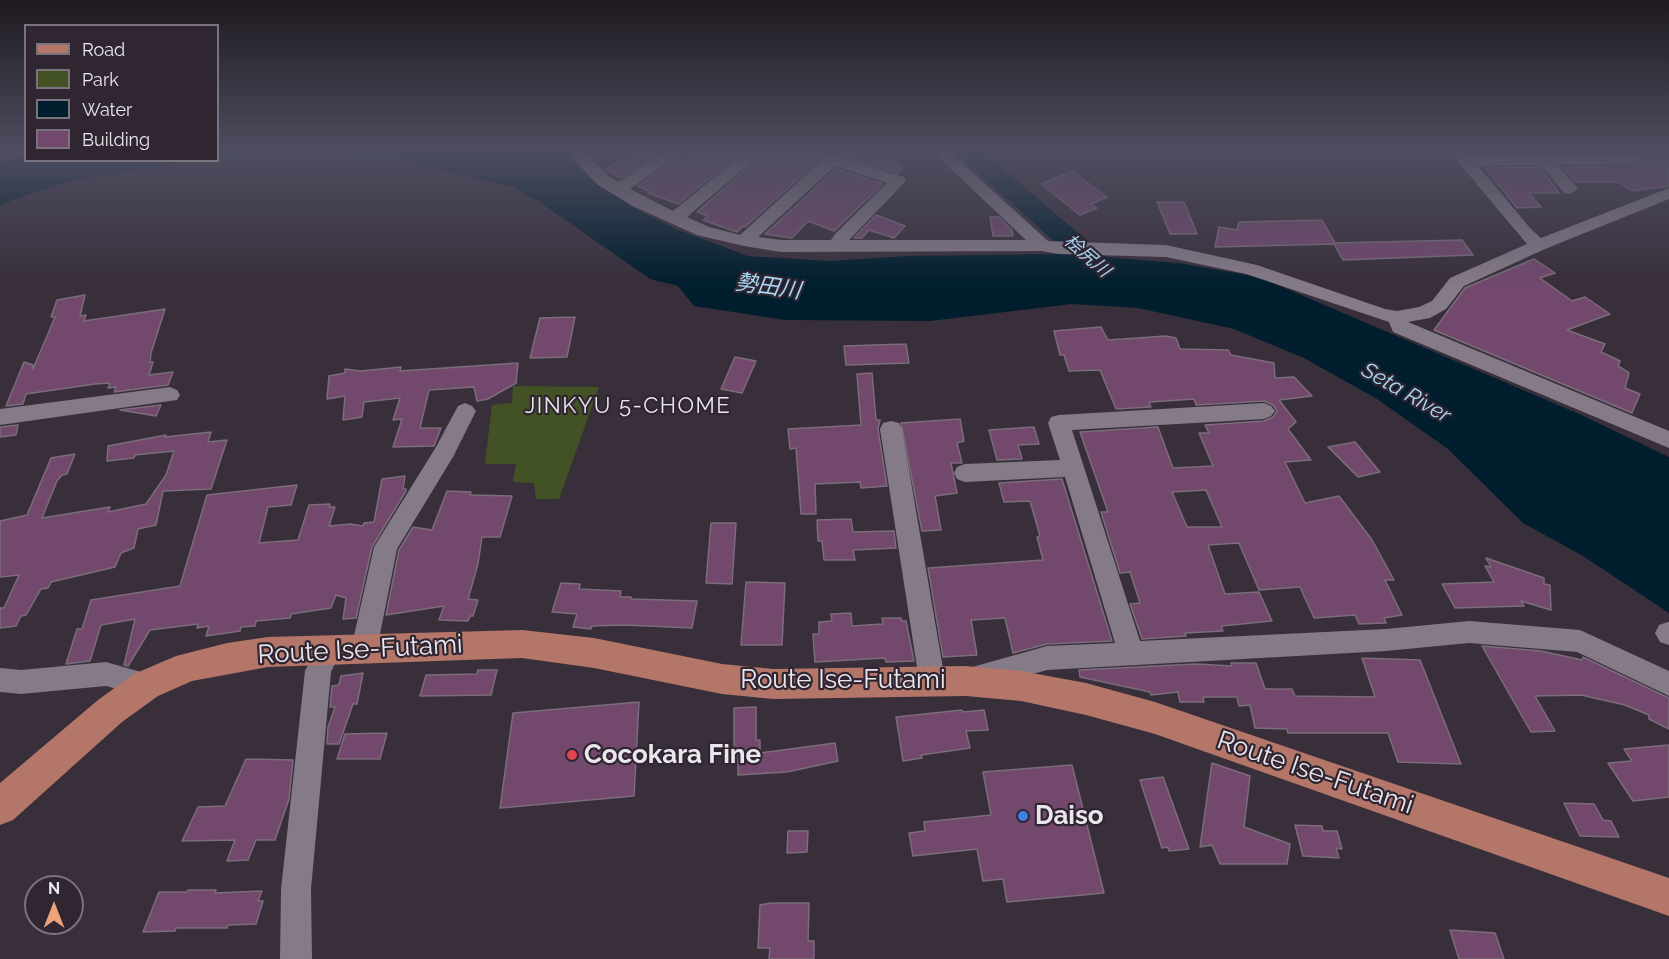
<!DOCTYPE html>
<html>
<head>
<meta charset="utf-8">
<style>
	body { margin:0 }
	#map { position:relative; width:1669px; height:959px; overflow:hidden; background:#392f3b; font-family:Raleway,sans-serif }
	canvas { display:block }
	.legend { position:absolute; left:24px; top:24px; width:195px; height:138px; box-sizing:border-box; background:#2f2631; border:2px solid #7a727c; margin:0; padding:8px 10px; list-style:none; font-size:18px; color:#ebe5ed }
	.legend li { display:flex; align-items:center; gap:12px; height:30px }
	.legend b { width:30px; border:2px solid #7a727c }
	.north { position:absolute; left:24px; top:875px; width:60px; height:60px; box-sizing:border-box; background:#2f2631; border:2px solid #7a727c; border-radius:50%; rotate:0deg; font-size:16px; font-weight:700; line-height:24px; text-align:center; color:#ebe5ed }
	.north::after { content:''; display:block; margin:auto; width:21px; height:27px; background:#f0a279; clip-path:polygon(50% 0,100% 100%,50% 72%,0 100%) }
</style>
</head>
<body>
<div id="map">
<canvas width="1669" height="959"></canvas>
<ul class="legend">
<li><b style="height:8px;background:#b47668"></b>Road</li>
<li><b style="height:16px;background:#435224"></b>Park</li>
<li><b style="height:16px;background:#001e2d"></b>Water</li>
<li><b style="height:16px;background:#72486d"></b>Building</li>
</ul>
<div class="north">N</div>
</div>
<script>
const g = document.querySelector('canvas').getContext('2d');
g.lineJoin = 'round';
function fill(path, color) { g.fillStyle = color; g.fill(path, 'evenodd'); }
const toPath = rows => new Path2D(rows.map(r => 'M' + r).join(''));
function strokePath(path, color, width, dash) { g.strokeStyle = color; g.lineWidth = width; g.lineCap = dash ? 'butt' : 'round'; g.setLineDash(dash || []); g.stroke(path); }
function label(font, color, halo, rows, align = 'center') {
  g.font = font + ' Raleway,"Noto Sans JP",sans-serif'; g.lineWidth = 4.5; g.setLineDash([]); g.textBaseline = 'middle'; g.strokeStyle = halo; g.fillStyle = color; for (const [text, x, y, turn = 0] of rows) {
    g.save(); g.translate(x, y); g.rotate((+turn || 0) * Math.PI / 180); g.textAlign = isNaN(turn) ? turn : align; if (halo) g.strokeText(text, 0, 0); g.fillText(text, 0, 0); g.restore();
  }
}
fill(toPath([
	[513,386,599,387,559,499,536,499,534,483,513,482,516,464,485,464,492,405,512,403]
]), '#435224');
fill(toPath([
	[218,152,566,152,586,175,632,207,676,229,748,256,831,261,907,256,1068,254,1179,263,1259,277,1579,414,1669,457,1669,613,1583,556,1523,523,1448,449,1377,399,1304,358,1234,329,1138,308,1072,304,930,321,785,320,694,306,678,286,650,279,541,203,513,187,380,156,374,159,332,153,296,152,218,158],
	[25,157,26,160,192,161,75,180,41,190,0,205,0,162]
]), '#001e2d');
fill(toPath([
	[955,152,983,152,1117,266,1122,273,1117,280,1107,282,1097,280,955,152]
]), '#001e2d');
const building = toPath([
	[634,152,660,152,620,178,605,169,634,152],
	[683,152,743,152,678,204,648,193,650,192,638,186,680,157,683,152],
	[765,152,800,152,803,157,817,162,745,227,743,226,737,232,703,220,708,216,697,212,765,152],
	[831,152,850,152,857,158,883,152,902,169,898,173,831,152],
	[1660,154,1669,163,1669,186,1632,191,1619,182,1575,182,1563,167,1631,166,1640,161,1639,155,1660,154],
	[1540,167,1559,193,1529,193,1541,207,1517,208,1485,168,1540,167],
	[836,169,883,184,834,231,808,221,792,238,765,234,836,169],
	[1072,171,1107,197,1091,204,1097,208,1080,215,1041,184,1072,171],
	[1157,202,1184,202,1197,234,1170,234,1157,202],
	[876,215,905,226,894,238,869,230,862,238,854,238,876,215],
	[990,217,999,217,1012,230,1013,236,993,236,990,217],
	[1322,220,1335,243,1462,240,1473,255,1343,260,1334,244,1215,247,1219,227,1237,230,1239,222,1322,220],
	[1534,259,1555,273,1540,278,1572,301,1585,297,1610,314,1567,330,1605,344,1601,352,1620,361,1618,366,1629,373,1625,388,1640,394,1632,413,1434,330,1465,288,1534,259],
	[85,295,80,316,86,315,84,321,165,309,151,353,150,362,153,362,149,375,173,372,168,385,114,392,116,387,108,388,110,383,95,384,26,394,23,404,6,406,24,362,33,365,33,369,55,317,51,317,57,300,85,295],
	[575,317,567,357,530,358,540,318,575,317],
	[1101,327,1108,340,1166,336,1176,338,1180,349,1228,350,1231,355,1274,363,1275,378,1294,377,1312,396,1279,400,1296,422,1288,429,1311,460,1285,462,1305,503,1339,496,1372,540,1394,580,1385,580,1402,615,1384,618,1386,623,1359,624,1355,615,1314,618,1300,587,1259,590,1239,543,1208,545,1225,594,1259,592,1272,621,1221,626,1223,631,1185,633,1186,636,1142,639,1130,604,1140,603,1130,572,1120,573,1101,512,1108,512,1080,432,1158,427,1173,468,1213,466,1199,433,1209,433,1205,425,1264,421,1273,417,1277,411,1273,405,1264,401,1196,405,1194,399,1149,402,1151,407,1116,409,1100,370,1069,371,1064,355,1060,355,1054,331,1101,327],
	[1206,490,1222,527,1187,527,1172,492,1206,490],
	[906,344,909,363,846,365,844,346,906,344],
	[735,357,756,361,742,393,721,389,735,357],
	[518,363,516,383,488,399,477,401,474,387,429,390,420,428,441,428,434,446,393,447,402,419,393,420,400,398,364,402,362,417,343,420,345,396,327,399,329,376,345,373,345,369,361,371,401,367,400,371,518,363],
	[872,373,876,420,880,420,878,429,887,486,861,488,860,482,815,484,816,514,801,514,796,448,790,449,788,429,861,425,857,374,872,373],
	[161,405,156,416,120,410,161,405],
	[960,419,964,441,957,443,962,463,951,463,957,493,935,496,941,530,922,531,901,423,960,419],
	[18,425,16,435,0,437,0,427,18,425],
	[1034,427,1039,444,1018,445,1022,459,997,460,989,430,1034,427],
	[211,432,208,442,227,440,211,489,163,491,156,525,138,529,134,548,121,553,115,567,51,582,48,588,41,589,26,615,21,616,16,626,0,628,0,608,4,608,19,575,0,577,0,521,27,515,51,458,75,454,67,474,62,475,57,481,42,518,110,507,108,512,146,504,166,475,174,451,135,455,134,458,107,461,108,446,166,435,165,437,211,432],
	[1355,442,1380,472,1358,477,1328,447,1355,442],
	[405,476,403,489,406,489,406,491,372,547,356,618,343,619,346,598,336,595,331,608,291,614,290,618,256,621,255,626,241,627,240,631,206,636,209,626,197,628,198,624,150,630,128,666,124,665,135,619,101,625,90,661,66,664,77,629,82,629,91,600,180,586,207,495,297,485,291,505,268,507,259,543,298,540,309,505,330,504,329,507,335,507,329,526,351,524,363,526,364,523,374,522,382,479,405,476],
	[1062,479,1112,641,1047,644,1013,653,1005,618,971,620,977,655,943,657,928,568,1043,560,1037,537,1040,536,1030,501,1004,502,999,483,1062,479],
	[447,491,471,492,470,495,512,496,500,537,482,537,478,564,468,599,478,600,473,616,470,616,468,621,439,620,444,606,386,615,399,550,413,527,432,530,447,491],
	[851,519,853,532,894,531,896,548,853,550,855,560,824,560,822,541,818,541,817,520,851,519],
	[711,523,736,523,732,584,706,583,711,523],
	[1486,558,1544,578,1544,584,1550,585,1551,610,1521,601,1524,606,1455,608,1442,584,1494,582,1485,566,1491,567,1486,558],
	[746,582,785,583,782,645,741,645,746,582],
	[561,583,580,584,579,589,621,591,620,597,631,597,631,599,697,601,692,628,625,625,592,626,591,629,573,627,577,614,552,612,561,583],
	[851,613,852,626,883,624,882,618,901,618,902,621,906,621,914,661,886,662,885,658,815,662,813,634,819,634,819,622,832,621,831,614,851,613],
	[1482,646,1541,651,1582,660,1583,657,1669,698,1669,729,1649,719,1649,715,1625,705,1581,695,1535,696,1555,731,1531,732,1482,646],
	[1362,658,1420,660,1461,764,1398,762,1388,733,1288,733,1287,729,1255,728,1250,705,1239,706,1237,697,1203,697,1204,702,1180,702,1178,692,1151,695,1150,692,1080,677,1079,670,1196,664,1232,666,1231,663,1256,663,1265,689,1292,689,1295,696,1375,697,1362,658],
	[478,670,497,670,491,695,420,696,426,675,477,674,478,670],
	[363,673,357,704,353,704,339,744,327,744,328,727,335,707,330,707,332,686,339,685,341,676,363,673],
	[639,702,634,796,500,808,513,713,639,702],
	[756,707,756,740,760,740,760,753,835,743,838,761,787,772,738,775,738,760,735,760,734,742,734,708,756,707],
	[962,710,963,712,984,710,988,730,966,731,970,748,921,755,922,758,903,761,896,717,962,710],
	[387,733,380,759,337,759,345,734,387,733],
	[1669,745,1669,797,1633,801,1608,763,1632,761,1624,749,1669,745],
	[246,759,293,760,289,799,275,840,256,840,248,860,227,861,235,840,182,841,198,807,225,806,246,759],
	[1212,763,1250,776,1244,827,1290,844,1287,864,1220,864,1212,845,1200,847,1212,763],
	[1072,765,1104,893,1007,902,1003,879,983,881,977,849,913,856,909,833,925,831,924,822,991,815,983,772,1072,765],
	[1163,777,1189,849,1169,851,1168,847,1162,848,1140,780,1163,777],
	[1564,803,1594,804,1603,820,1611,821,1619,837,1580,836,1564,803],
	[1295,825,1322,826,1323,831,1337,831,1342,849,1336,848,1339,858,1303,856,1295,825],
	[788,831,808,831,807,852,787,853,788,831],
	[188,890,216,890,215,893,262,891,258,901,263,901,256,924,228,925,227,928,176,928,175,931,143,932,159,892,187,892,188,890],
	[771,903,809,903,808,941,814,941,814,959,769,959,770,948,758,948,760,905,771,903],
	[1450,930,1495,933,1504,959,1459,959,1450,930]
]);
fill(building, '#72486d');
strokePath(building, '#7b6d79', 1.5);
fill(toPath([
	[567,152,584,152,610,177,618,182,663,152,681,152,679,155,630,189,673,211,746,152,763,152,687,217,709,227,740,235,821,161,804,155,802,152,825,152,904,177,906,181,849,240,1026,240,933,152,950,152,1048,241,1166,245,1257,265,1385,309,1397,311,1419,307,1432,301,1450,278,1527,244,1455,158,1453,155,1455,152,1467,152,1470,156,1637,156,1639,159,1631,164,1558,165,1578,189,1570,194,1564,193,1541,165,1478,166,1531,229,1541,238,1669,188,1669,199,1545,249,1464,286,1446,309,1430,318,1408,322,1669,431,1669,448,1393,332,1389,322,1246,274,1166,257,1058,254,1042,251,781,252,744,246,697,235,633,206,598,185,567,152],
	[835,166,887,183,835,234,831,240,781,240,758,237,835,166],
	[170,387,177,390,180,395,177,400,0,425,0,409,170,387],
	[465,403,472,406,476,411,453,457,397,549,377,649,373,657,364,661,355,657,351,649,374,547,436,447,458,406,465,403],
	[1264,403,1271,406,1275,411,1271,416,1264,419,1072,430,1140,641,1386,629,1469,621,1580,630,1669,671,1669,696,1577,652,1469,643,1386,651,1047,670,976,690,967,686,963,678,967,670,976,666,1047,646,1115,643,1065,477,965,482,957,479,954,473,957,467,965,464,1060,460,1048,423,1051,417,1059,415,1264,403],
	[891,421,899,423,902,429,945,680,941,689,932,692,923,689,919,680,880,429,883,423,891,421],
	[1668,622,1669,622,1669,645,1660,642,1655,633,1659,625,1668,622],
	[329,637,338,641,342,649,331,672,311,889,312,959,280,959,281,889,305,671,320,641,329,637],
	[106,662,155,676,159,685,155,694,146,697,106,686,21,694,0,692,0,668,21,670,106,662]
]), '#857a88');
fill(toPath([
	[522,630,594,638,722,664,773,669,966,666,1021,671,1086,683,1155,702,1669,878,1669,916,1155,734,1086,715,1021,701,966,696,773,699,722,694,594,668,522,658,268,667,192,681,158,696,122,722,13,820,0,825,0,783,98,700,134,674,176,656,227,643,268,637,522,630]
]), '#b47668');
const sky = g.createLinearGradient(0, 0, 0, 286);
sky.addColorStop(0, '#1f1a20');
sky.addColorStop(0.53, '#4e4d60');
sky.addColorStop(1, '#4e4d6000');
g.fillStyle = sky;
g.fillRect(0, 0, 1669, 286);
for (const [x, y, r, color] of [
	[572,755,6,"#e0444e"],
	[1023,816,6,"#3f7fe0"]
]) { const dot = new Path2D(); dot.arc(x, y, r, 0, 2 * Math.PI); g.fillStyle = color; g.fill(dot); strokePath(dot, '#2f2631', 2); }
label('italic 18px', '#a6d8f4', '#2f2631', [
	["桧尻川",1087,256,41]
]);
label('italic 22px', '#a6d8f4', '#2f2631', [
	["勢田川",768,287,8],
	["Seta River",1406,393,30]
]);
g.letterSpacing = '1.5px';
label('22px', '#ebe5ed', '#2f2631', [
	["JINKYU 5-CHOME",628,406]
]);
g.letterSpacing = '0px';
label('26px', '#ebe5ed', '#2f2631', [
	["Route Ise-Futami",360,650,-3],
	["Route Ise-Futami",843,680],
	["Route Ise-Futami",1315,773,19]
]);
label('bold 26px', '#ebe5ed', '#2f2631', [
	["Cocokara Fine",584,755],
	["Daiso",1035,816]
], 'left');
</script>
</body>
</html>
